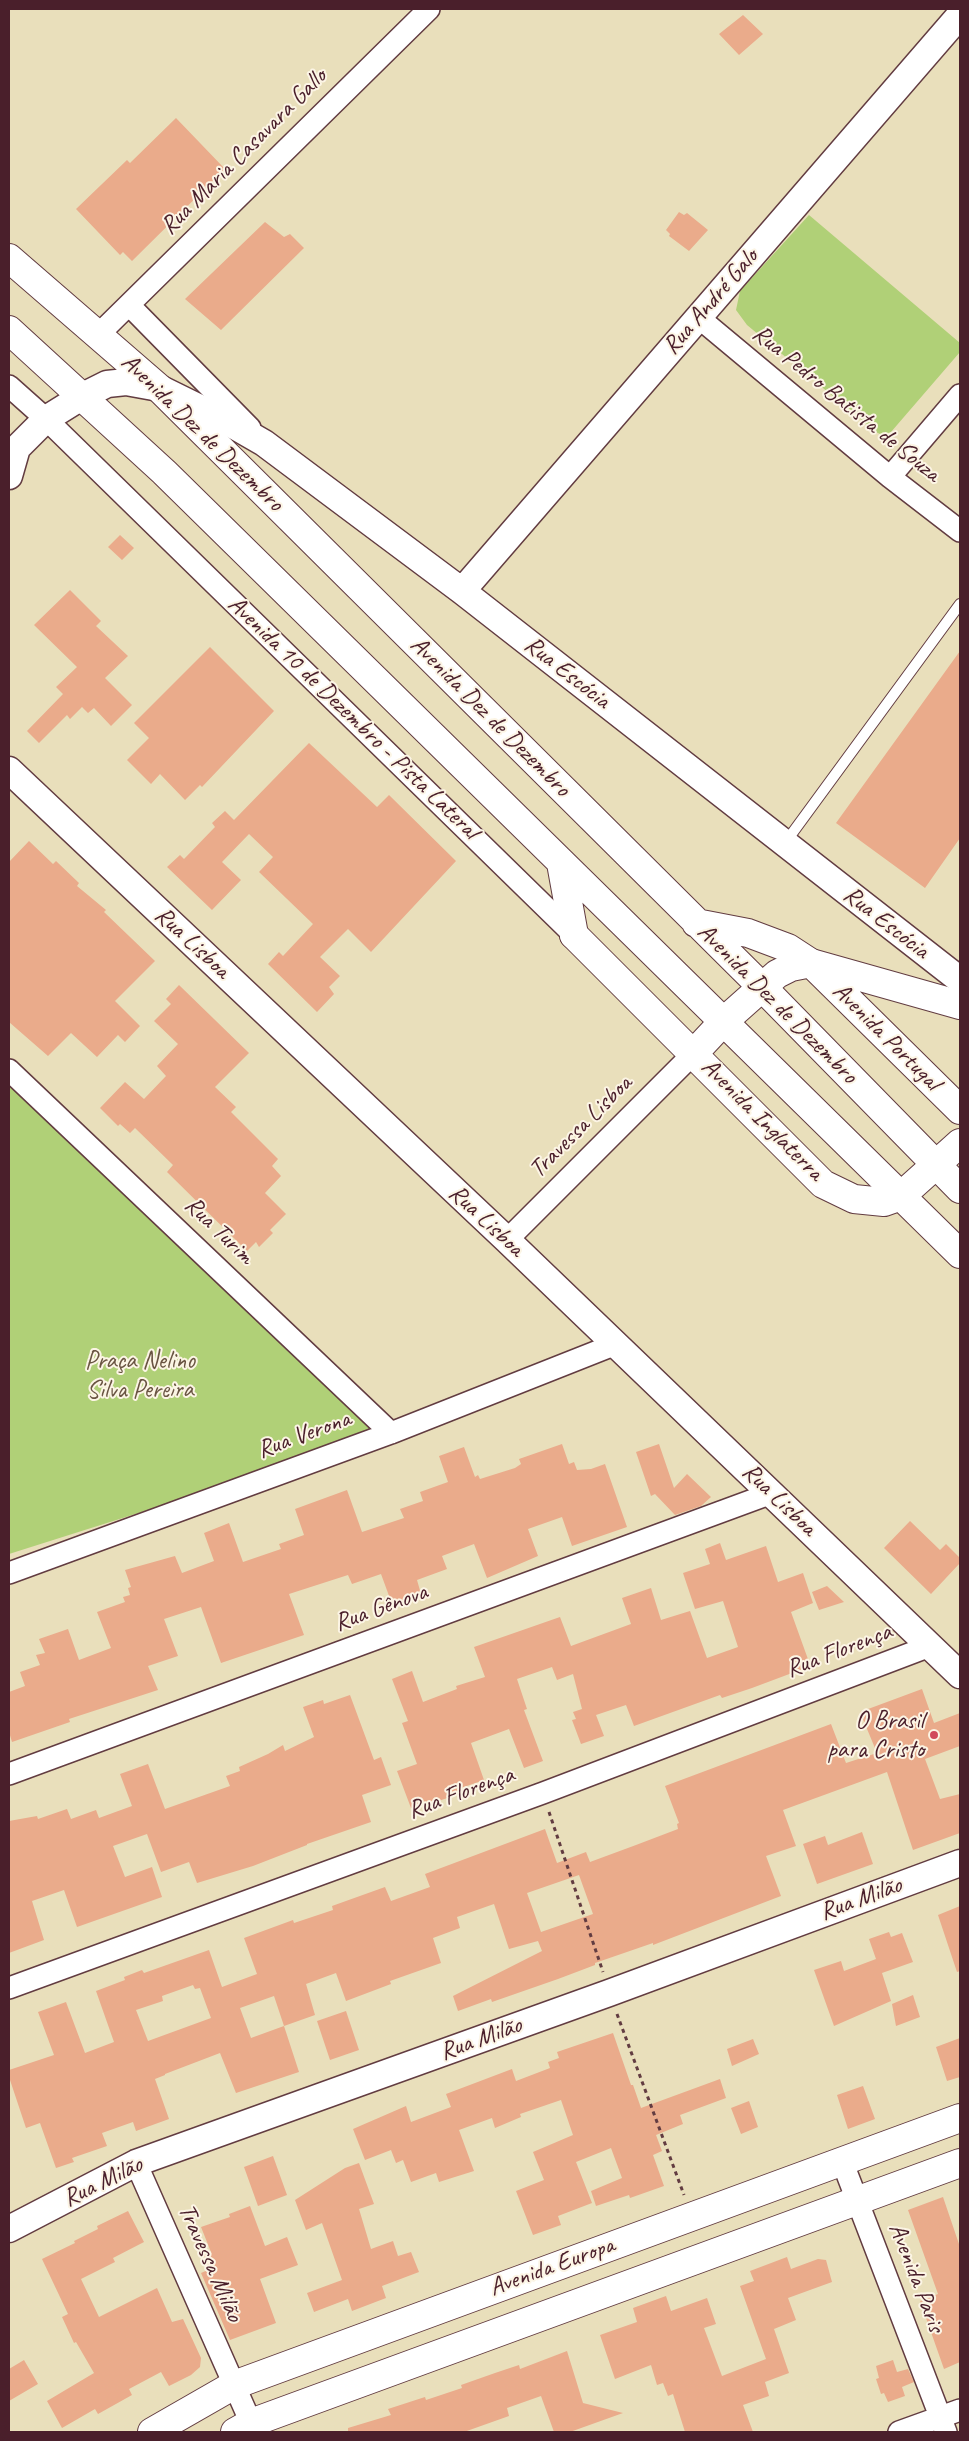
<!DOCTYPE html>
<html>
<head>
<meta charset="utf-8">
<style>
	body { margin:0 }
	#map { position:relative; width:969px; height:2441px; overflow:hidden; background:#e9dfbb; font-family:Caveat,sans-serif }
	canvas { display:block }
	.frame { position:absolute; inset:0; border:10px solid #4a1f2b; pointer-events:none }
</style>
</head>
<body>
<div id="map">
<canvas width="969" height="2441"></canvas>
<div class="frame"></div>
</div>
<script>
const g = document.querySelector('canvas').getContext('2d');
g.lineJoin = 'round';
function fill(path, color) { g.fillStyle = color; g.fill(path, 'evenodd'); }
const toPath = rows => new Path2D(rows.map(r => 'M' + r).join(''));
function strokePath(path, color, width, dash) { g.strokeStyle = color; g.lineWidth = width; g.lineCap = dash ? 'butt' : 'round'; g.setLineDash(dash || []); g.stroke(path); }
function label(font, color, halo, rows, align = 'center') {
  g.font = font + ' Caveat,sans-serif'; g.lineWidth = 4; g.setLineDash([]); g.textBaseline = 'middle'; g.strokeStyle = halo; g.fillStyle = color; for (const [text, x, y, turn = 0] of rows) {
    g.save(); g.translate(x, y); g.rotate((+turn || 0) * Math.PI / 180); g.textAlign = isNaN(turn) ? turn : align; if (halo) g.strokeText(text, 0, 0); g.fillText(text, 0, 0); g.restore();
  }
}
fill(toPath([
	[809,215,960,343,960,352,891,432,882,435,876,432,747,325,736,310,740,291],
	[9,1070,391,1433,9,1554]
]), '#b0d077');
fill(toPath([
	[743,15,763,34,739,55,719,34],
	[176,118,225,169,132,261,123,252,120,255,76,209,127,160,130,163],
	[679,212,684,215,687,213,708,230,689,251,669,236,670,234,666,230],
	[265,222,284,237,290,234,304,248,221,330,185,299],
	[120,535,134,548,122,560,108,547],
	[70,590,101,621,96,626,128,656,105,678,132,705,111,726,94,708,88,713,82,707,70,719,67,715,39,743,27,731,63,694,56,687,77,667,34,625],
	[210,647,274,711,202,787,200,785,185,800,160,774,151,784,127,760,149,738,134,723],
	[960,651,960,838,925,888,836,823],
	[309,743,377,807,389,795,456,861,371,952,348,929,320,957,340,976,329,987,334,994,317,1012,268,964,279,952,283,956,313,924,259,872,273,857,249,834,222,862,241,880,212,910,167,867,180,855,184,859,215,827,212,823,225,811,234,820],
	[29,841,53,864,56,861,79,883,77,886,106,910,104,912,155,961,115,1001,140,1026,125,1042,118,1035,97,1057,71,1033,48,1056,9,1022,9,862],
	[179,985,249,1053,215,1087,236,1107,231,1112,278,1159,272,1166,281,1176,265,1193,286,1214,270,1230,273,1233,259,1247,256,1242,247,1251,167,1172,173,1165,135,1128,130,1133,120,1124,118,1126,100,1108,125,1082,144,1099,166,1076,157,1066,178,1044,154,1021,171,1004,166,999],
	[562,1444,569,1464,574,1462,577,1470,591,1469,605,1464,627,1527,572,1546,562,1517,528,1529,538,1556,487,1578,474,1544,442,1556,447,1569,417,1580,421,1594,392,1604,381,1574,352,1584,348,1575,289,1594,304,1635,221,1663,201,1607,164,1619,178,1656,148,1666,158,1690,69,1719,70,1722,12,1742,9,1732,9,1692,25,1686,20,1672,40,1665,36,1655,45,1653,39,1639,68,1629,79,1660,111,1648,97,1612,125,1602,123,1597,130,1595,128,1588,131,1587,125,1570,175,1556,182,1573,214,1561,204,1533,229,1523,243,1562,281,1549,279,1544,304,1535,295,1509,347,1490,362,1532,404,1518,400,1509,423,1501,420,1492,448,1482,439,1456,464,1447,475,1477,478,1475,480,1479,515,1468,521,1464,519,1459],
	[659,1444,674,1488,687,1474,711,1497,701,1506,675,1515,655,1494,651,1496,636,1452],
	[910,1521,940,1550,946,1544,960,1558,960,1563,931,1594,884,1548],
	[720,1543,726,1560,766,1546,778,1582,803,1573,813,1603,791,1612,809,1662,806,1663,808,1667,752,1688,722,1698,720,1695,634,1726,626,1705,596,1715,604,1736,581,1744,572,1720,576,1719,573,1712,582,1709,573,1674,557,1680,552,1667,517,1679,527,1709,524,1710,543,1761,524,1768,509,1729,471,1743,484,1780,458,1789,460,1794,435,1802,434,1800,411,1808,397,1771,417,1764,402,1723,408,1721,392,1679,412,1671,423,1702,457,1689,456,1686,485,1677,474,1647,560,1617,571,1646,631,1624,622,1598,651,1588,661,1620,690,1611,707,1658,738,1647,723,1601,695,1609,683,1573,710,1564,705,1549],
	[827,1586,844,1602,819,1610,812,1592],
	[922,1689,934,1723,960,1713,960,1746,925,1759,940,1799,960,1794,960,1833,913,1850,887,1772,783,1810,796,1846,766,1856,781,1896,653,1945,653,1943,595,1963,595,1965,558,1979,492,2002,491,1999,458,2011,453,1996,542,1951,538,1941,509,1949,494,1904,457,1917,460,1928,433,1938,441,1963,390,1981,391,1984,346,2001,336,1973,306,1984,315,2015,284,2026,299,2072,236,2093,220,2053,165,2074,165,2075,155,2079,169,2119,136,2131,133,2122,102,2133,107,2146,72,2158,74,2162,56,2168,40,2123,26,2128,9,2077,9,2070,54,2055,38,2012,66,2002,85,2053,114,2042,96,1991,125,1980,124,1977,142,1970,144,1973,209,1950,222,1987,257,1974,244,1938,293,1920,294,1923,333,1910,332,1906,385,1887,391,1901,430,1887,425,1874,545,1829,557,1863,586,1852,590,1862,636,1845,678,1829,677,1824,679,1823,665,1786,831,1724,846,1763,877,1753,860,1712],
	[579,1875,593,1914,541,1932,527,1893],
	[193,1985,195,1989,200,1988,211,2018,148,2041,136,2010,163,2001,162,1996],
	[274,1996,284,2026,251,2038,240,2008],
	[350,1695,374,1760,381,1757,391,1785,362,1795,371,1822,307,1844,307,1845,253,1866,197,1883,189,1862,161,1872,147,1834,113,1846,125,1877,152,1867,162,1897,77,1927,64,1890,32,1901,44,1940,9,1953,9,1821,37,1816,38,1819,67,1809,71,1819,96,1810,99,1818,132,1806,120,1774,148,1764,165,1809,230,1786,226,1776,240,1771,239,1767,268,1754,283,1745,285,1751,314,1737,303,1707,323,1700,324,1704],
	[862,1832,873,1864,817,1884,803,1844,825,1836,828,1845],
	[960,1906,960,1971,957,1972,938,1915],
	[889,1932,891,1937,902,1933,913,1962,882,1973,891,2001,834,2026,814,1970,841,1961,844,1971,876,1959,869,1939],
	[913,1995,920,2017,896,2026,892,2004],
	[346,2011,359,2050,330,2060,317,2021],
	[613,2033,631,2085,633,2085,641,2108,720,2079,726,2098,680,2115,683,2124,656,2135,662,2151,653,2155,664,2186,630,2198,629,2195,596,2206,591,2191,622,2178,611,2148,576,2162,592,2203,558,2216,561,2225,533,2235,516,2191,544,2180,533,2152,573,2135,561,2100,520,2114,521,2117,495,2128,492,2118,459,2130,474,2171,439,2182,436,2173,411,2182,403,2160,396,2163,391,2150,365,2160,353,2129,406,2106,411,2122,451,2107,446,2094,512,2069,516,2081,550,2068,548,2062,559,2058,557,2052],
	[960,2038,960,2077,947,2081,936,2047],
	[753,2039,759,2054,732,2066,727,2049],
	[863,2086,875,2119,848,2129,837,2095],
	[749,2101,758,2127,741,2134,731,2108],
	[273,2156,287,2195,258,2206,244,2167],
	[359,2163,374,2204,359,2209,371,2249,393,2241,398,2256,411,2252,419,2272,382,2286,386,2298,352,2311,348,2299,314,2312,307,2293,342,2280,322,2223,306,2230,295,2200,345,2168],
	[943,2197,960,2247,960,2362,944,2369,920,2301,938,2294,908,2210],
	[250,2206,265,2246,287,2237,298,2265,260,2279,276,2323,230,2340,201,2273,210,2269,204,2255,211,2252,201,2227,230,2217,229,2214],
	[128,2211,144,2242,113,2258,115,2262,81,2279,99,2317,157,2288,172,2322,183,2319,201,2358,200,2367,191,2375,169,2386,161,2372,129,2389,132,2395,98,2414,95,2409,62,2428,47,2401,94,2373,76,2342,74,2343,62,2317,68,2314,42,2259,75,2243,74,2241,98,2229,97,2226],
	[787,2257,791,2269,818,2259,826,2260,832,2282,788,2298,796,2320,774,2329,789,2373,765,2382,769,2396,743,2405,753,2432,685,2432,673,2394,668,2396,663,2383,657,2385,651,2365,615,2379,600,2335,637,2322,633,2308,666,2296,671,2311,707,2298,716,2324,704,2328,722,2376,766,2359,740,2286,754,2281,750,2271],
	[567,2351,583,2403,623,2413,570,2432,554,2432,541,2396,507,2408,509,2416,464,2432,348,2432,348,2428,391,2415,388,2409,425,2397,426,2400,462,2388,461,2385,495,2373,519,2365,520,2369],
	[24,2360,38,2384,9,2401,9,2369],
	[893,2360,897,2372,908,2369,914,2382,902,2387,905,2396,888,2402,884,2393,881,2394,876,2379,879,2378,876,2366]
]), '#eaab8b');
const service = toPath([
	[785,843,960,604]
]);
const minor = toPath([
	[129,305,250,428],
	[698,317,890,477,960,531],
	[99,334,429,9],
	[9,386,46,419,574,935],
	[890,477,960,395],
	[9,1070,391,1433],
	[507,1240,694,1053],
	[9,1573,391,1433,616,1344],
	[9,1774,772,1493],
	[9,1988,543,1793,930,1646],
	[842,2161,946,2432],
	[136,2163,251,2423],
	[899,2432,960,2410]
]);
const tertiary = toPath([
	[9,476,17,448,46,419,83,396,107,384,126,382,159,388,224,420,264,443,462,591,960,980],
	[462,591,960,15],
	[9,770,507,1240,960,1675],
	[9,2229,136,2163,609,1993,960,1863]
]);
const secondary = toPath([
	[574,935,823,1184,854,1199,884,1202,901,1196,960,1143],
	[812,964,960,1110],
	[694,1053,723,1022,777,974,791,967,811,963,960,1005],
	[152,2432,234,2385,960,2118],
	[235,2432,251,2423,960,2163]
]);
const trunk = toPath([
	[9,258,159,388,762,987,960,1189],
	[9,330,164,472,960,1254],
	[561,863,574,935],
	[696,923,748,933,788,948,811,963]
]);
strokePath(service, '#623c41', 12);
strokePath(minor, '#623c41', 24);
strokePath(tertiary, '#623c41', 29);
strokePath(secondary, '#623c41', 30);
strokePath(trunk, '#623c41', 30);
strokePath(toPath([
	[549,1812,603,1972],
	[617,2014,684,2195]
]), '#623c41', 3, [4, 4]);
strokePath(service, '#fff', 10);
strokePath(minor, '#fff', 21);
strokePath(tertiary, '#fff', 26);
strokePath(secondary, '#fff', 28);
strokePath(trunk, '#fff', 28);
for (const [x, y, r, color] of [
	[934,1735,5,"#d1495b"]
]) { const dot = new Path2D(); dot.arc(x, y, r, 0, 2 * Math.PI); g.fillStyle = color; g.fill(dot); strokePath(dot, '#fcf5e5', 2); }
label('25px', '#4a1f2b', '#fcf5e5', [
	["Rua Maria Casavara Gallo",244,152,-45],
	["Rua André Galo",711,302,-49],
	["Rua Pedro Batista de Souza",846,404,39],
	["Avenida Dez de Dezembro",202,433,44],
	["Rua Escócia",567,673,38],
	["Avenida Dez de Dezembro",490,717,45],
	["Avenida 10 de Dezembro - Pista Lateral",353,718,44],
	["Rua Escócia",886,923,38],
	["Rua Lisboa",192,943,43],
	["Avenida Dez de Dezembro",777,1004,45],
	["Avenida Portugal",886,1037,45],
	["Avenida Inglaterra",762,1120,45],
	["Travessa Lisboa",581,1127,-45],
	["Rua Lisboa",486,1221,43],
	["Rua Turim",219,1231,44],
	["Rua Verona",304,1435,-20],
	["Rua Lisboa",779,1500,44],
	["Rua Gênova",381,1608,-20],
	["Rua Florença",839,1651,-21],
	["Rua Florença",461,1793,-20],
	["Rua Milão",861,1899,-20],
	["Rua Milão",481,2039,-20],
	["Rua Milão",103,2182,-26],
	["Travessa Milão",210,2263,66],
	["Avenida Europa",552,2267,-20],
	["Avenida Paris",916,2278,69]
]);
label('25px', '#695442', '#fcf5e5', [
	["Praça Nelino",140,1361],
	["Silva Pereira",140,1390]
]);
label('25px', '#4a1f2b', '#fcf5e5', [
	["O Brasil",924,1721],
	["para Cristo",924,1750]
], 'right');
</script>
</body>
</html>
